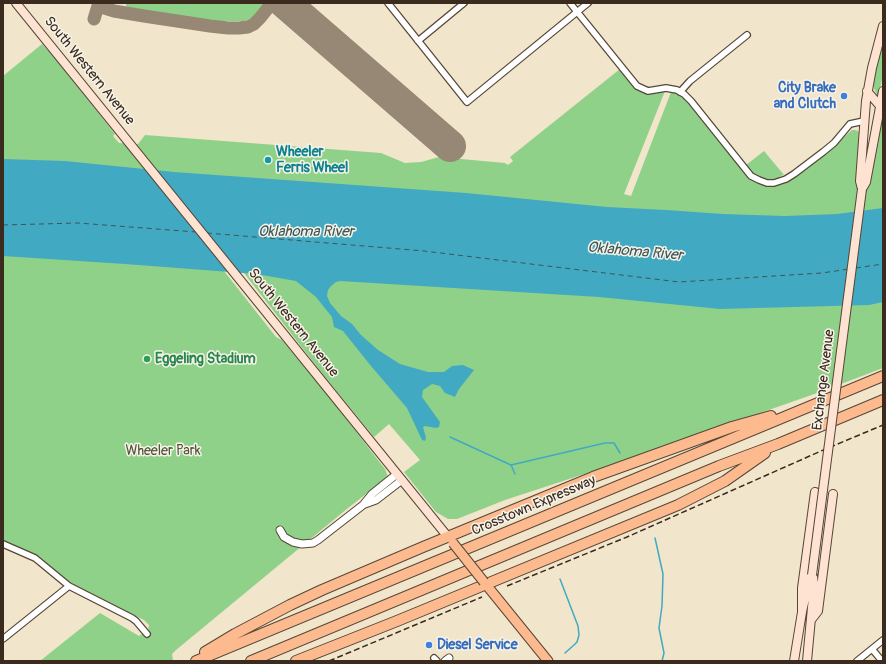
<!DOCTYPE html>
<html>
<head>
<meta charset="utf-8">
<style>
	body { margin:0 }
	#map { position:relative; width:886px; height:664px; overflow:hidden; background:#f1e5cb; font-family:Pangolin,sans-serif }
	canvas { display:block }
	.frame { position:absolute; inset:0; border:4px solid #3b2a1e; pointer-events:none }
</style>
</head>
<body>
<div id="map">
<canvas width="886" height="664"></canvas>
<div class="frame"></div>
</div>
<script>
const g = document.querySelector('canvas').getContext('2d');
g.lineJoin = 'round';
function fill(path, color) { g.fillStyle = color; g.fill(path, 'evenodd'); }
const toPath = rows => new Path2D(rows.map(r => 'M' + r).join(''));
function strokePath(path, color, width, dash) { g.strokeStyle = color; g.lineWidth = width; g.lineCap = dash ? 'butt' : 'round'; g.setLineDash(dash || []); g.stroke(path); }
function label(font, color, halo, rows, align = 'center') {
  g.font = font + ' Pangolin,sans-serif'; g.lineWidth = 3; g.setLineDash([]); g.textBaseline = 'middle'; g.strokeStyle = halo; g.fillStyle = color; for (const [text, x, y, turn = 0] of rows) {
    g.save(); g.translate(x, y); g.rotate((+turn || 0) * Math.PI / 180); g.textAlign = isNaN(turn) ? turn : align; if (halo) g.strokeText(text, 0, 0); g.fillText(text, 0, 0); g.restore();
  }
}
fill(toPath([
	[126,3,266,3,252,18,245,21,206,21,131,10,126,6],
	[883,35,883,73,879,95,877,95,872,84],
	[42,44,54,57,115,134,113,136,119,143,138,144,145,135,381,153,405,163,421,162,439,157,505,163,508,165,513,161,510,157,620,69,632,84,635,88,643,92,649,93,665,91,624,194,631,196,671,92,677,93,681,95,686,101,741,169,764,151,784,175,780,176,778,184,797,175,826,153,852,130,855,130,858,131,860,133,856,185,869,187,883,113,883,368,820,392,618,463,505,500,457,519,448,519,436,512,404,472,420,460,389,424,374,437,321,372,244,273,224,271,276,337,282,340,339,409,374,455,385,469,388,477,348,508,176,650,172,654,173,660,40,661,100,613,139,636,148,630,149,625,144,620,73,585,38,556,3,541,3,76]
]), '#90d189');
fill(toPath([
	[3,159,65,161,174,172,466,193,607,207,666,210,723,214,785,216,837,214,883,208,883,302,869,305,720,309,599,297,340,281,336,282,331,286,328,290,327,296,330,303,341,316,352,324,361,335,378,350,400,364,428,372,444,372,452,366,463,365,474,370,459,389,455,397,445,393,440,386,432,384,423,390,422,397,440,422,439,427,436,428,425,426,423,427,426,438,425,441,422,440,407,408,371,366,343,331,334,327,332,317,316,297,296,281,256,274,125,264,3,256]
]), '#42a9c2');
strokePath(toPath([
	[450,437,511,465,515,474],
	[511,465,605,443,614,443,620,453],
	[655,538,663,574,662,606,659,628,664,653,662,661],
	[560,579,578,626,579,635,577,642,574,645,565,653]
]), '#42a9c2', 1.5);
strokePath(toPath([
	[3,225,78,223,196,232],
	[207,233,424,251,679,282,822,273,849,269],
	[856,268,883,264]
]), '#3d5657', 1, [5, 4]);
strokePath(toPath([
	[94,19,98,6,114,11,144,16,210,26,228,28,239,28,248,27,254,24,260,18,272,3]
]), '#968874', 13);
strokePath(toPath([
	[285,3,450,146]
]), '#968874', 32);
const minor = toPath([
	[388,3,467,102,588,3],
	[570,3,637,86,648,91,666,88,677,90,684,94,691,101,751,176,759,180,767,183,774,183,786,179,794,174,823,152,834,143,850,124,864,121],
	[418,41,464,3],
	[680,92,690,81,747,35],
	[3,544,35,558,69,586,132,618,136,621,147,634],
	[3,639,69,586],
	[872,649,882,661],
	[434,658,437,661],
	[857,661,883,640]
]);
const tertiary = toPath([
	[365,504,376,500,402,480],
	[280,530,284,537,293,542,302,544,313,543,318,540,363,505,372,494,397,474],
	[445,661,449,658]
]);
const secondary = toPath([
	[16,3,448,537],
	[867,91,880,106],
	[862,189,860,181,866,101,872,68,883,26],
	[862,189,866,182,883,91],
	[802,612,802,588,815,492],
	[811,620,818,611,833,494],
	[794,661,802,612,808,585,812,575],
	[807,661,814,586,813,576]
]);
const primary = toPath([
	[484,582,548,661]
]);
const motorway = toPath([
	[205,652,235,634,290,605,322,590,423,547,593,477,732,427,771,416],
	[196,661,883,376],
	[251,661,719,466,778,444,883,400],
	[296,661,397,621,678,505,725,481,765,453]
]);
strokePath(minor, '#564638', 8);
strokePath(tertiary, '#564638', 9);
strokePath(secondary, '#564638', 10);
strokePath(primary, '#564638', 11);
strokePath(motorway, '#564638', 12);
strokePath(minor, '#fff', 5.5);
strokePath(tertiary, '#fff', 7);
strokePath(secondary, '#fee3d2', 8);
strokePath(primary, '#fcba8e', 9);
strokePath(motorway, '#fcba8e', 10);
strokePath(toPath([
	[507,586,627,537,821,451,883,425],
	[329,661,482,597]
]), '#3b2a1e', 1.5, [6, 3]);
const secondaryBridge = toPath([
	[812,575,862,189]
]);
const primaryBridge = toPath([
	[453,543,484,582]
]);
strokePath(secondaryBridge, '#564638', 10, []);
strokePath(primaryBridge, '#564638', 11, []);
strokePath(secondaryBridge, '#fee3d2', 8);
strokePath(primaryBridge, '#fcba8e', 9);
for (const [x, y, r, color] of [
	[844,96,4,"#3f7fe0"],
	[268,160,4,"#0f9aa8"],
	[147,359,4,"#2e9e5b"],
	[429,645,4,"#3f7fe0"]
]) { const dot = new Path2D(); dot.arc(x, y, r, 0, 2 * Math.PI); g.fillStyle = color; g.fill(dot); strokePath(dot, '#f7f3e8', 1.5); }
label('14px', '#3b2a1e', '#f7f3e8', [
	["South Western Avenue",89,71,51],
	["South Western Avenue",293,323,51],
	["Exchange Avenue",824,380,-83],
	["Crosstown Expressway",534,506,-23]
]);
label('bold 14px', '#366cbe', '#f7f3e8', [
	["City Brake",836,88],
	["and Clutch",836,104],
	["Diesel Service",437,645,"left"]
], 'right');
label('bold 14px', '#0d838f', '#f7f3e8', [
	["Wheeler",276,152],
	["Ferris Wheel",276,168]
], 'left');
label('bold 14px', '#27864d', '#f7f3e8', [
	["Eggeling Stadium",155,359]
], 'left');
label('14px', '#505439', '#f7f3e8', [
	["Wheeler Park",163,451]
]);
label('italic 15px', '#3d5657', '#f7f3e8', [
	["Oklahoma River",306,232],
	["Oklahoma River",635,252,5]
]);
</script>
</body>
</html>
